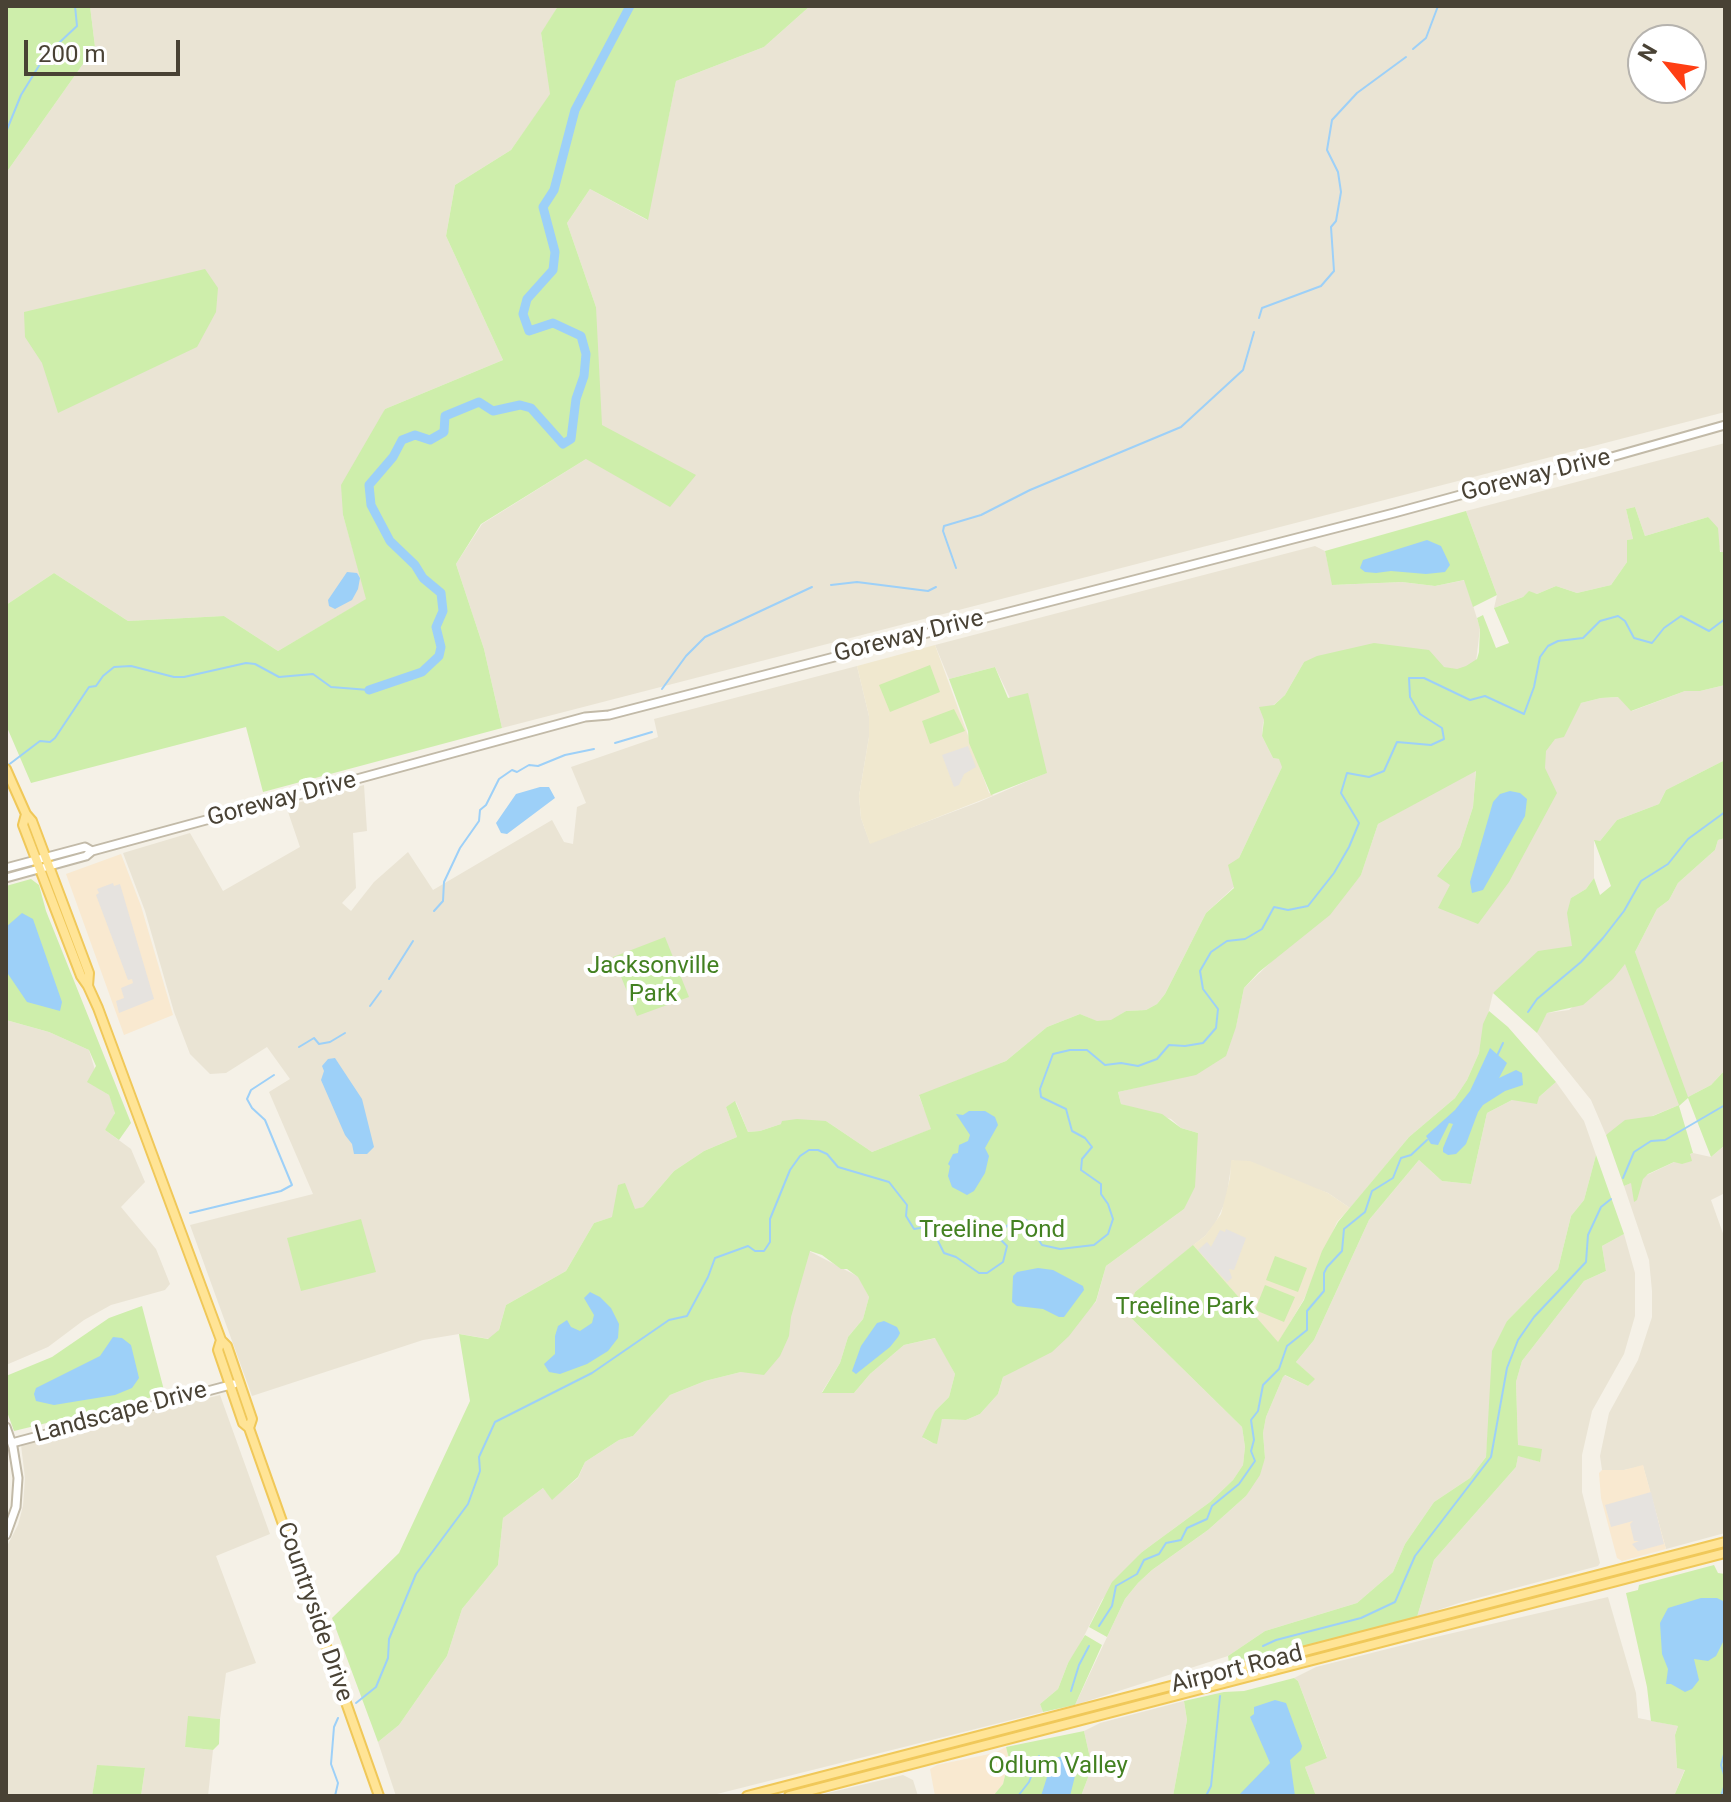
<!DOCTYPE html>
<html>
<head>
<meta charset="utf-8">
<style>
	body { margin:0 }
	#map { position:relative; width:1731px; height:1802px; overflow:hidden; background:#f5f1e7; font-family:Roboto,sans-serif }
	canvas { display:block }
	.frame { position:absolute; inset:0; border:8px solid #494235; pointer-events:none }
	.north { position:absolute; left:1627px; top:24px; width:80px; height:80px; box-sizing:border-box; background:#fff; border:2px solid #b6b3ae; border-radius:50%; rotate:300deg; font-size:22px; font-weight:700; line-height:32px; text-align:center; color:#494235 }
	.north::after { content:''; display:block; margin:auto; width:28px; height:36px; background:#ff3f14; clip-path:polygon(50% 0,100% 100%,50% 72%,0 100%) }
	.scale { position:absolute; left:24px; top:40px; width:156px; height:36px; box-sizing:border-box; border:4px solid #494235; border-top:0; padding-left:10px; font-size:24px; line-height:28px; white-space:nowrap; color:#494235; -webkit-text-stroke:6px #fff; paint-order:stroke }
</style>
</head>
<body>
<div id="map">
<canvas width="1731" height="1802"></canvas>
<div class="frame"></div>
<div class="north">N</div>
<div class="scale">200 m</div>
</div>
<script>
const g = document.querySelector('canvas').getContext('2d');
g.lineJoin = 'round';
function fill(path, color) { g.fillStyle = color; g.fill(path, 'evenodd'); }
const toPath = rows => new Path2D(rows.map(r => 'M' + r).join(''));
function strokePath(path, color, width, dash) { g.strokeStyle = color; g.lineWidth = width; g.lineCap = dash ? 'butt' : 'round'; g.setLineDash(dash || []); g.stroke(path); }
function label(font, color, halo, rows, align = 'center') {
  g.font = font + ' Roboto,sans-serif'; g.lineWidth = 8; g.setLineDash([]); g.textBaseline = 'middle'; g.strokeStyle = halo; g.fillStyle = color; for (const [text, x, y, turn = 0] of rows) {
    g.save(); g.translate(x, y); g.rotate((+turn || 0) * Math.PI / 180); g.textAlign = isNaN(turn) ? turn : align; if (halo) g.strokeText(text, 0, 0); g.fillText(text, 0, 0); g.restore();
  }
}
fill(toPath([
	[90,6,558,6,541,34,551,94,511,150,455,185,446,236,503,360,385,409,343,515,367,599,278,651,224,616,128,621,54,573,6,605,6,173,95,47],
	[810,6,1725,6,1725,412,502,728,484,649,456,564,482,524,586,459,596,307,567,223,590,189,647,220,676,81,764,47],
	[1643,40,1691,40,1691,88,1643,88],
	[1725,443,1725,552,1721,552,1708,517,1645,536,1635,507,1626,509,1633,539,1627,540,1627,562,1611,585,1577,593,1556,586,1537,594,1529,592,1523,597,1494,608,1497,595,1466,511],
	[1315,546,1325,551,1333,585,1402,582,1435,586,1465,580,1480,628,1476,662,1464,671,1441,667,1304,662,1285,695,1269,709,1263,723,1262,736,1273,758,1281,759,1283,765,1239,858,1234,887,1206,913,1165,994,1157,1004,1146,1010,1126,1011,1105,1025,1080,1014,1047,1027,1006,1061,919,1096,932,1129,872,1152,826,1121,781,1124,760,1131,748,1132,736,1102,726,1107,737,1137,704,1151,674,1171,643,1207,594,1223,566,1271,506,1305,496,1340,459,1334,423,1340,252,1396,190,1225,313,1194,269,1092,290,1079,267,1047,226,1073,210,1074,190,1054,174,1012,145,911,123,853,190,833,223,891,300,847,286,806,364,785,367,831,353,833,356,888,342,903,351,911,374,882,408,852,433,890,552,820,564,842,573,844,577,807,586,803,571,767,658,737,654,719,857,666,869,716,869,737,859,796,861,818,870,843,979,802,1046,773,995,667,949,679,935,645],
	[1725,685,1725,760,1666,790,1659,804,1617,820,1600,841,1594,841,1594,878,1586,889,1571,898,1573,948,1493,993,1479,1053,1467,1080,1455,1098,1409,1137,1350,1208,1328,1193,1232,1160,1226,1200,1215,1224,1205,1236,1135,1292,1127,1314,1242,1427,1245,1447,1243,1465,1233,1480,1210,1502,1142,1552,1102,1600,1075,1654,1068,1663,1058,1689,1040,1704,1043,1712,709,1796,396,1796,378,1742,399,1725,447,1656,462,1609,498,1565,503,1518,543,1488,552,1499,578,1478,585,1462,619,1440,633,1436,670,1395,705,1381,741,1372,754,1372,809,1251,859,1277,869,1297,863,1319,848,1337,840,1363,822,1392,854,1393,870,1374,904,1345,936,1338,955,1374,949,1397,935,1411,923,1438,933,1443,942,1419,966,1420,980,1414,998,1394,1003,1377,1017,1369,1096,1302,1106,1266,1184,1209,1198,1133,1181,1128,1171,1119,1121,1104,1118,1092,1143,1086,1236,1026,1244,988,1361,875,1378,824,1476,769,1473,807,1460,847,1437,875,1581,703,1601,698,1619,697,1632,711,1685,691,1700,691],
	[1725,838,1725,1070,1711,1085,1688,1097,1679,1105,1606,1135,1591,1100,1537,1033,1538,1028,1547,1013,1569,1010,1625,963,1635,952,1657,909,1669,900,1678,883,1715,850,1718,840],
	[6,1020,49,1032,89,1050,101,1090,109,1095,115,1111,114,1118,105,1130,131,1149,145,1182,121,1207,156,1249,170,1284,165,1290,111,1305,84,1320,48,1347,6,1365],
	[1556,1082,1584,1121,1596,1155,1584,1200,1571,1216,1558,1269,1507,1321,1490,1407,1486,1457,1470,1478,1434,1502,1405,1544,1393,1572,1357,1603,1265,1631,1228,1656,1075,1705,1125,1599,1138,1583,1152,1570,1208,1530,1246,1496,1265,1458,1263,1433,1266,1417,1283,1377,1284,1375,1308,1386,1314,1379,1296,1362,1314,1340,1369,1220,1419,1160,1442,1181,1471,1184,1487,1113,1512,1100,1539,1097],
	[1725,1145,1725,1199,1723,1194,1711,1200,1725,1239,1725,1533,1666,1549,1643,1466,1624,1470,1602,1470,1600,1456,1609,1413,1638,1360,1652,1317,1652,1291,1649,1260,1624,1186,1693,1153,1711,1157],
	[1624,1234,1635,1273,1635,1316,1624,1354,1592,1411,1582,1455,1582,1492,1600,1563,1598,1566,1459,1603,1417,1617,1434,1560,1516,1467,1518,1455,1540,1462,1518,1446,1516,1382,1522,1361,1584,1281,1606,1271,1602,1246],
	[220,1395,270,1534,216,1556,256,1663,226,1673,220,1719,189,1717,185,1747,213,1750,208,1796,141,1796,145,1768,97,1766,92,1796,6,1796,6,1548,18,1525,23,1506,25,1478,21,1445],
	[1608,1597,1636,1693,1638,1718,1678,1726,1675,1735,1677,1768,1685,1769,1674,1796,1316,1796,1305,1767,1327,1757,1298,1681,1294,1678,1316,1667,1427,1639],
	[1184,1701,1187,1720,1173,1796,1081,1796,1092,1767,1084,1731,1100,1723],
	[903,1775,913,1780,918,1796,815,1796]
]), '#eae4d4');
fill(toPath([
	[121,854,141,906,173,1015,124,1035,66,874],
	[1643,1465,1666,1549,1622,1561,1617,1558,1601,1498,1599,1473,1602,1470,1624,1470],
	[1006,1747,1009,1759,1003,1784,993,1796,935,1796,930,1769,937,1765,994,1753]
]), '#f9e9d0');
fill(toPath([
	[935,645,989,793,994,795,870,844,861,818,859,796,869,737,869,716,857,666],
	[1231,1160,1250,1161,1328,1193,1350,1208,1337,1222,1304,1299,1278,1343,1193,1245,1205,1236,1221,1214,1230,1178]
]), '#f0e8cf');
fill(toPath([
	[6,6,90,6,95,47,6,173],
	[558,6,810,6,764,47,676,81,648,220,590,189,567,223,596,307,602,425,696,475,670,507,586,459,481,524,456,564,484,649,502,728,263,792,246,727,31,783,6,725,6,605,54,573,128,621,224,616,278,651,366,599,343,515,341,485,385,409,503,360,446,236,455,185,511,150,550,94,541,33],
	[205,269,218,288,216,312,197,347,58,413,42,363,25,337,24,312],
	[1635,507,1645,536,1708,517,1718,528,1720,552,1725,552,1725,685,1700,691,1685,691,1631,711,1618,697,1601,698,1581,703,1564,737,1555,739,1546,751,1545,768,1557,793,1509,882,1478,924,1438,908,1450,885,1437,876,1460,847,1473,807,1476,771,1378,824,1361,875,1330,915,1259,972,1244,988,1236,1027,1226,1056,1196,1075,1118,1092,1121,1104,1162,1114,1181,1128,1198,1133,1195,1187,1184,1209,1106,1266,1096,1301,1069,1336,1052,1352,1003,1377,998,1394,980,1414,966,1420,942,1419,937,1444,933,1443,922,1437,935,1411,949,1397,955,1374,935,1338,904,1345,870,1374,854,1393,822,1393,840,1363,848,1337,863,1319,869,1297,858,1277,847,1269,841,1269,822,1255,810,1251,791,1317,789,1336,780,1356,764,1375,741,1372,705,1381,670,1395,633,1436,619,1440,585,1462,578,1477,552,1500,543,1488,503,1518,498,1565,462,1609,447,1656,399,1725,378,1742,332,1618,399,1553,470,1401,459,1334,488,1339,499,1330,506,1305,566,1271,594,1223,612,1217,618,1185,625,1183,635,1209,643,1207,674,1171,704,1151,737,1137,726,1107,735,1101,748,1132,760,1131,781,1124,782,1121,797,1119,826,1121,872,1152,931,1129,919,1095,1006,1061,1047,1027,1080,1014,1097,1021,1111,1020,1126,1011,1146,1010,1157,1004,1165,994,1206,913,1234,888,1228,865,1239,858,1282,767,1279,759,1273,758,1262,736,1264,720,1259,707,1274,705,1285,695,1304,662,1317,656,1374,643,1429,650,1444,667,1457,669,1466,666,1477,659,1479,652,1480,629,1477,618,1483,615,1496,648,1509,643,1494,608,1523,597,1529,591,1537,594,1556,586,1577,593,1611,585,1627,562,1627,540,1633,539,1626,509],
	[1466,511,1497,595,1473,607,1464,580,1435,586,1402,582,1332,585,1325,551],
	[930,665,940,692,890,712,879,685],
	[995,667,1008,698,1028,693,1047,773,991,795,969,743,968,731,949,679],
	[954,709,965,731,930,744,922,721],
	[1725,760,1725,838,1718,840,1715,850,1678,883,1669,900,1657,909,1635,952,1688,1097,1711,1085,1725,1070,1725,1145,1711,1157,1688,1098,1679,1106,1693,1153,1690,1154,1692,1161,1682,1164,1674,1162,1648,1174,1643,1179,1637,1200,1634,1202,1631,1183,1624,1186,1606,1135,1625,1120,1653,1116,1679,1105,1625,964,1613,979,1583,1005,1547,1013,1537,1033,1493,993,1538,951,1572,946,1567,913,1571,898,1586,889,1594,878,1600,895,1611,886,1594,840,1600,841,1617,820,1659,804,1666,790],
	[31,879,39,885,46,911,131,1123,119,1140,105,1130,115,1113,109,1095,87,1082,96,1066,89,1050,49,1032,6,1020,6,886],
	[665,937,689,997,637,1016,613,957],
	[1489,1011,1508,1027,1556,1082,1539,1097,1537,1104,1512,1100,1487,1113,1471,1184,1442,1181,1419,1160,1369,1220,1314,1340,1296,1362,1315,1379,1308,1386,1285,1375,1283,1377,1266,1417,1263,1433,1265,1458,1260,1475,1246,1496,1208,1530,1152,1570,1138,1583,1125,1599,1107,1637,1089,1627,1112,1582,1142,1552,1210,1502,1233,1480,1243,1465,1245,1447,1242,1427,1127,1314,1135,1292,1193,1245,1278,1342,1304,1300,1322,1251,1338,1222,1409,1137,1455,1098,1467,1080,1479,1053,1483,1024],
	[1596,1155,1624,1234,1602,1246,1606,1271,1584,1281,1522,1361,1516,1382,1518,1445,1542,1449,1540,1462,1518,1456,1516,1467,1434,1560,1417,1617,1258,1658,1229,1663,1228,1656,1265,1631,1357,1603,1393,1572,1405,1544,1434,1502,1470,1478,1486,1457,1492,1351,1507,1321,1558,1269,1571,1216,1584,1200],
	[361,1219,376,1272,301,1291,287,1238],
	[1275,1256,1307,1268,1298,1292,1266,1280],
	[1265,1285,1295,1297,1284,1322,1255,1310],
	[142,1306,165,1394,14,1431,6,1409,6,1376,52,1357,109,1318],
	[1714,1565,1718,1573,1725,1574,1725,1796,1674,1796,1685,1770,1677,1768,1675,1735,1678,1726,1651,1721,1647,1687,1626,1593,1638,1590,1639,1585],
	[1085,1635,1102,1645,1075,1705,1043,1712,1040,1704,1058,1689,1068,1663],
	[1294,1678,1298,1681,1327,1758,1305,1767,1316,1796,1173,1796,1187,1720,1184,1701,1224,1692,1244,1691],
	[188,1716,220,1719,219,1744,213,1750,185,1747],
	[1084,1731,1092,1767,1081,1796,993,1796,1003,1784,1009,1759,1006,1747],
	[97,1765,145,1768,141,1796,92,1796]
]), '#ceeeab');
fill(toPath([
	[968,746,976,767,964,774,959,785,954,787,942,755],
	[113,883,114,886,120,884,154,999,119,1013,116,1001,124,998,121,988,133,983,132,979,128,980,96,895,99,893,97,889],
	[1226,1229,1246,1238,1234,1270,1229,1269,1232,1278,1227,1282,1198,1250,1207,1242,1211,1247,1220,1230,1225,1232],
	[1651,1492,1664,1544,1638,1551,1632,1544,1639,1541,1634,1541,1630,1524,1633,1521,1611,1527,1605,1505]
]), '#e6e3df');
fill(toPath([
	[1427,540,1441,546,1450,565,1445,572,1426,574,1391,571,1376,573,1365,572,1360,568,1363,560],
	[347,572,357,573,360,578,358,589,352,600,335,609,329,606,328,600],
	[540,787,549,787,555,798,507,834,501,833,496,823,516,794],
	[1510,791,1520,793,1527,799,1525,816,1483,890,1472,893,1470,882,1493,802,1500,794],
	[22,913,33,919,62,1002,60,1011,27,1002,6,971,6,927],
	[1490,1048,1507,1063,1499,1078,1516,1070,1522,1073,1523,1085,1505,1091,1483,1105,1478,1112,1466,1144,1456,1154,1448,1155,1443,1152,1443,1148,1453,1124,1449,1123,1438,1145,1431,1144,1426,1136,1455,1110,1470,1091],
	[335,1058,362,1099,374,1147,367,1154,354,1154,352,1144,345,1135,321,1080,324,1071,322,1066,328,1059],
	[969,1111,985,1111,995,1117,998,1125,985,1148,989,1156,985,1173,974,1191,967,1195,952,1187,948,1176,950,1166,948,1164,953,1154,958,1153,959,1145,968,1141,970,1135,956,1114,963,1115],
	[1038,1268,1053,1270,1083,1286,1084,1290,1064,1317,1059,1317,1043,1309,1017,1306,1012,1302,1013,1276,1017,1272],
	[590,1292,600,1297,611,1308,619,1324,618,1338,608,1351,587,1364,560,1374,549,1372,544,1364,555,1354,555,1336,558,1326,567,1320,571,1327,580,1331,592,1323,594,1315,584,1298],
	[884,1321,897,1327,900,1333,898,1337,890,1347,856,1374,852,1371,861,1346,877,1323],
	[113,1337,122,1338,131,1345,139,1378,132,1388,115,1395,54,1405,36,1401,34,1394,36,1388,100,1356],
	[1701,1598,1717,1598,1725,1602,1725,1638,1716,1656,1708,1661,1694,1659,1699,1680,1692,1689,1685,1692,1671,1684,1666,1684,1668,1669,1662,1654,1660,1623,1668,1608],
	[1275,1700,1286,1703,1302,1746,1301,1750,1290,1760,1295,1796,1238,1796,1270,1763,1250,1717,1254,1714,1254,1707],
	[1070,1755,1078,1764,1070,1796,1041,1796,1053,1758]
]), '#9dd0f8');
strokePath(toPath([
	[1413,49,1426,38,1438,6],
	[6,132,21,95,45,56,77,26,75,6],
	[1259,318,1262,308,1321,286,1334,271,1331,227,1336,221,1341,192,1338,172,1327,150,1332,120,1357,93,1406,57],
	[956,568,943,531,944,526,981,515,1030,490,1181,427,1243,370,1254,332],
	[831,585,857,582,928,591,936,587],
	[662,689,686,656,705,637,812,587],
	[615,743,652,732],
	[7,766,40,741,50,742,55,738,89,687,96,686,103,676,114,667,131,666,174,677,184,677,246,663,255,664,279,677,313,674,331,687,369,690],
	[434,911,443,901,444,882,460,848,479,821,480,810,486,805,499,779,512,770,517,772,529,765,538,766,565,755,594,749],
	[389,979,413,941],
	[370,1006,381,991],
	[1528,1012,1537,999,1581,962,1603,938,1624,911,1641,881,1668,864,1688,839,1725,812],
	[299,1047,314,1038,319,1044,330,1042,345,1033],
	[1497,1056,1503,1043],
	[1623,1178,1634,1152,1651,1141,1665,1140,1725,1105],
	[190,1213,281,1191,292,1185,265,1120,252,1108,247,1099,251,1090,274,1075],
	[1099,1626,1112,1606,1116,1586,1137,1574,1144,1560,1159,1554,1166,1543,1181,1540,1187,1528,1207,1519,1212,1506,1239,1484,1255,1461,1251,1451,1254,1440,1251,1420,1258,1411,1263,1385,1279,1369,1287,1346,1307,1330,1307,1311,1324,1291,1324,1273,1327,1267,1342,1251,1344,1229,1365,1212,1372,1191,1393,1178,1401,1158,1411,1155,1427,1140],
	[1263,1646,1276,1640,1361,1618,1395,1602,1415,1556,1491,1457,1507,1368,1518,1340,1534,1317,1586,1262,1588,1235,1601,1207,1611,1199],
	[1071,1691,1079,1665,1089,1646],
	[356,1703,376,1687,388,1658,389,1639,416,1574,468,1504,480,1471,479,1457,495,1422,592,1373,669,1320,687,1316,708,1277,715,1258,748,1246,755,1251,764,1251,770,1242,770,1219,790,1170,800,1156,809,1150,818,1150,827,1154,838,1167,889,1182,907,1205,906,1216,914,1229,939,1225,938,1241,944,1253,956,1257,979,1273,987,1273,1003,1262,1007,1246,997,1236,1015,1218,1026,1220,1042,1245,1060,1249,1094,1245,1108,1234,1113,1219,1108,1204,1101,1194,1101,1184,1081,1170,1082,1159,1092,1147,1085,1138,1072,1131,1066,1109,1041,1097,1040,1089,1053,1054,1070,1050,1087,1050,1105,1065,1121,1063,1138,1066,1157,1059,1169,1045,1185,1046,1203,1043,1216,1028,1218,1009,1203,989,1200,971,1211,952,1227,941,1245,939,1262,929,1274,907,1288,910,1308,906,1334,873,1349,847,1359,823,1341,793,1347,773,1369,777,1384,771,1397,742,1431,745,1444,739,1442,728,1420,714,1410,697,1409,678,1424,678,1470,700,1485,696,1524,714,1534,687,1540,657,1548,646,1558,641,1583,638,1600,621,1618,616,1625,621,1634,638,1652,643,1664,628,1681,616,1709,631,1725,619],
	[1725,1751,1721,1765,1725,1778],
	[335,1796,338,1783,331,1764,334,1727,338,1718],
	[1018,1796,1029,1782,1039,1756],
	[1206,1796,1211,1786,1220,1696],
	[1721,1796,1725,1784]
]), '#9dd0f8', 2);
strokePath(toPath([
	[369,690,422,672,439,656,441,647,436,627,443,611,441,593,423,578,415,565,390,541,371,505,369,485,393,457,402,440,415,435,430,440,444,432,445,416,479,402,493,411,520,405,531,408,563,444,571,439,576,399,584,376,586,354,581,336,553,323,529,331,523,314,527,299,553,270,555,252,543,207,554,190,575,110,630,6]
]), '#9dd0f8', 9);
const minor = toPath([
	[6,868,85,847,92,851],
	[6,878,86,856,92,851,585,717,609,715,1394,513,1556,469,1608,458,1725,425],
	[6,1427,13,1447,18,1478,16,1507,6,1535],
	[12,1443,234,1384]
]);
const major = toPath([
	[6,769,26,814,32,821,89,973,88,986],
	[26,814,23,825,81,976,88,986,98,1008,221,1340,227,1346,252,1419,249,1428],
	[221,1340,218,1350,243,1423,249,1428,379,1796],
	[747,1796,1725,1542],
	[789,1796,1725,1553]
]);
strokePath(minor, '#c2baa8', 11);
strokePath(major, '#f0c859', 12);
strokePath(minor, '#fff', 7);
strokePath(major, '#ffe496', 8);
label('24px', '#494235', '#fff', [
	["Goreway Drive",1536,476,-14],
	["Goreway Drive",909,637,-14],
	["Goreway Drive",282,800,-15],
	["Landscape Drive",121,1413,-15],
	["Countryside Drive",314,1612,71],
	["Airport Road",1237,1670,-14]
]);
label('24px', '#438121', '#fff', [
	["Jacksonville",653,967],
	["Park",653,995],
	["Treeline Pond",992,1231],
	["Treeline Park",1185,1308],
	["Odlum Valley",1058,1767]
]);
</script>
</body>
</html>
